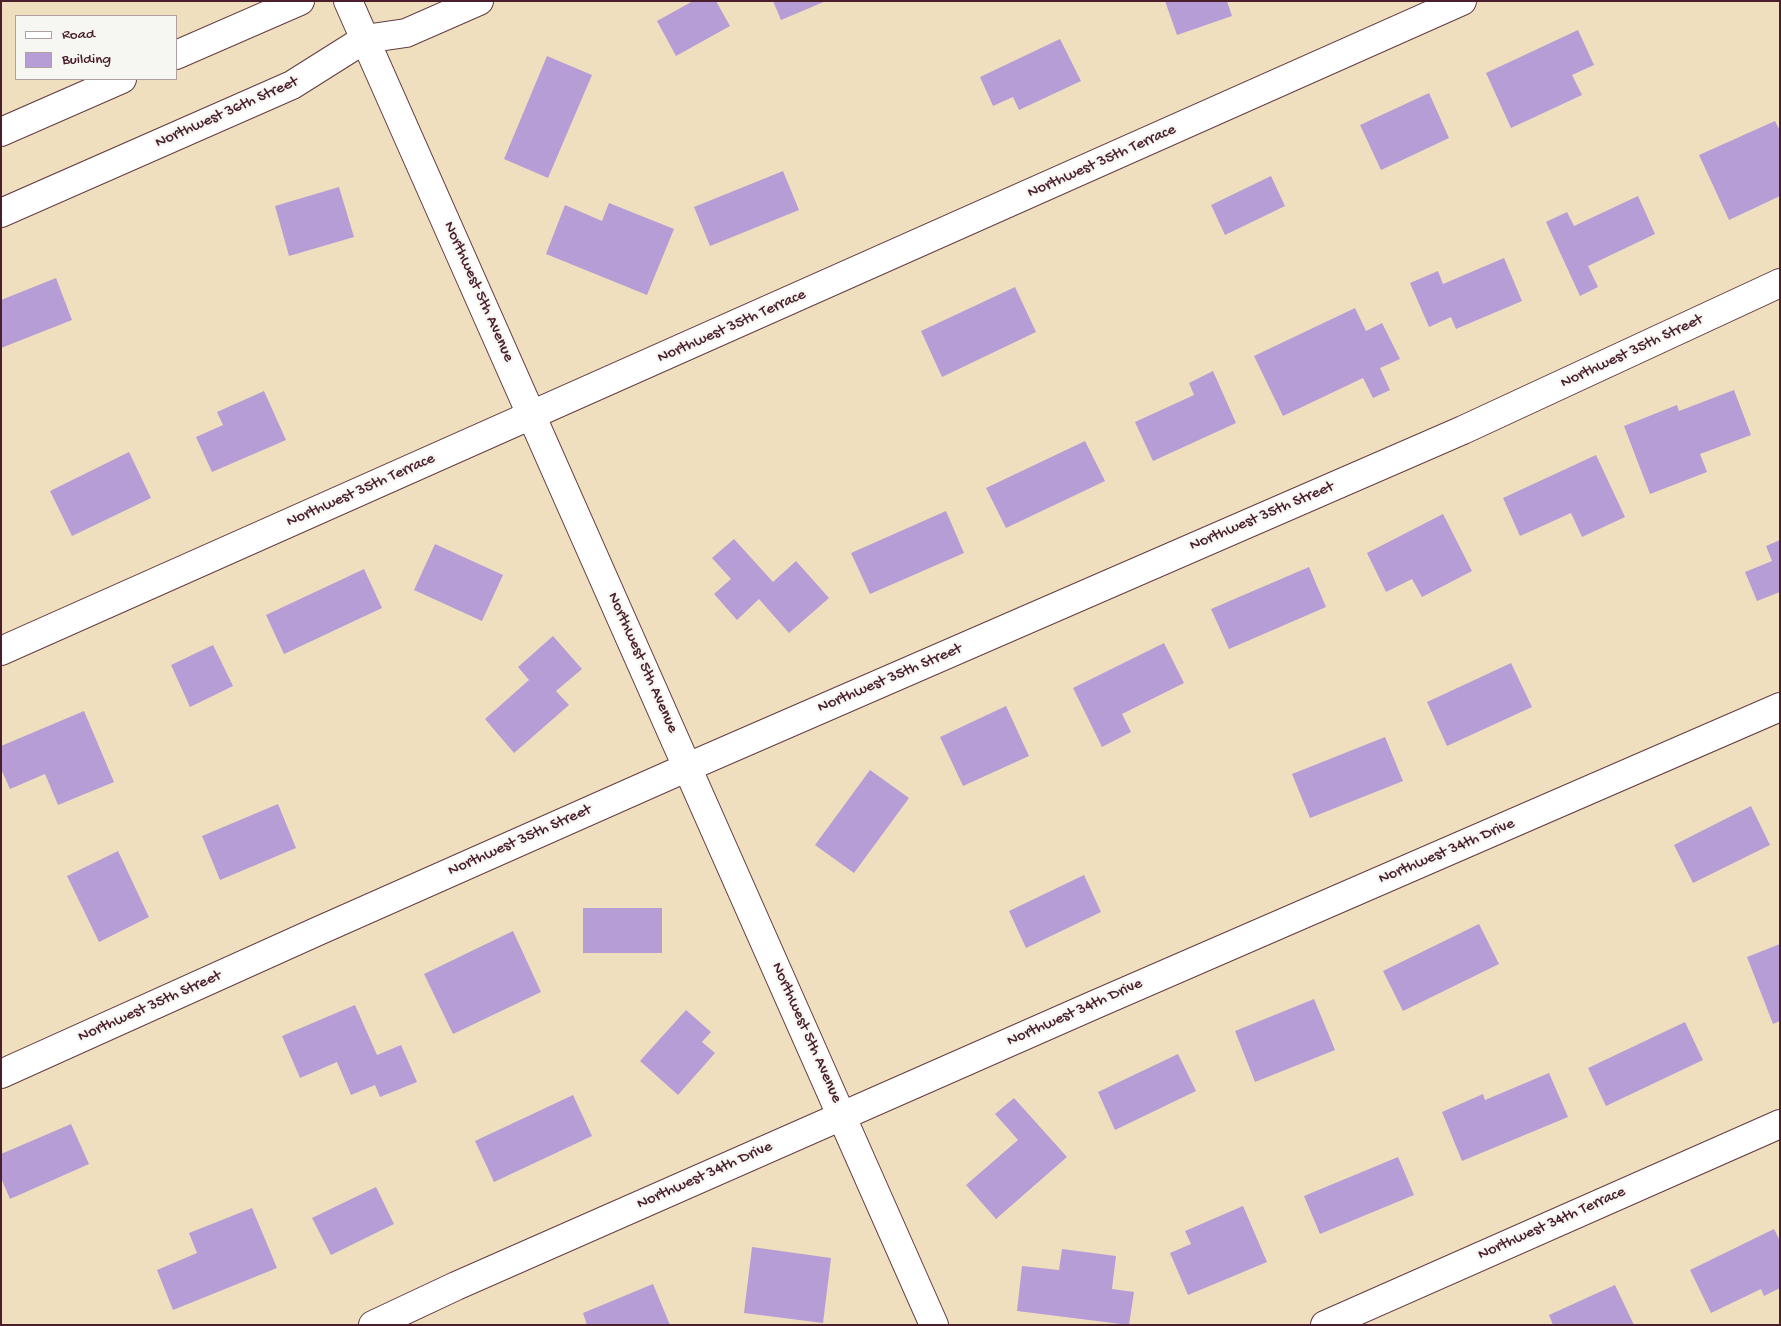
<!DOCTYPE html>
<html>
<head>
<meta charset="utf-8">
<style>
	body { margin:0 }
	#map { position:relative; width:1781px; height:1326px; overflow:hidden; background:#efdfbf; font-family:"Gochi Hand",sans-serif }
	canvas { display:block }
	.frame { position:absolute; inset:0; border:2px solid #4a1f2b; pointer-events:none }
	.legend { position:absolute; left:15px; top:15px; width:162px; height:65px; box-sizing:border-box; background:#f6f6f2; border:1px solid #b1a0a2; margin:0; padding:6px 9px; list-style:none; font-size:15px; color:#4a1f2b }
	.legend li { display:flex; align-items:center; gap:10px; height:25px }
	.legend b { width:25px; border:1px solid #b1a0a2 }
</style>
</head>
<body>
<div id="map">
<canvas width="1781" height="1326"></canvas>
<div class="frame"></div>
<ul class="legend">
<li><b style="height:6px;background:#fff"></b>Road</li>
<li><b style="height:14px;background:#b79dd6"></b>Building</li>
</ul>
</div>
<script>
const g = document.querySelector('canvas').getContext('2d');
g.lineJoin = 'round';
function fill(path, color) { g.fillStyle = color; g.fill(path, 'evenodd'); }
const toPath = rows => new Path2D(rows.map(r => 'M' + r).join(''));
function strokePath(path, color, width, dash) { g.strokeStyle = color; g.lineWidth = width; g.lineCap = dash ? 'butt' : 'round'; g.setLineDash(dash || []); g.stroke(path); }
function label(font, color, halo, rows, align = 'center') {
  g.font = font + ' "Gochi Hand",sans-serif'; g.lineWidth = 4.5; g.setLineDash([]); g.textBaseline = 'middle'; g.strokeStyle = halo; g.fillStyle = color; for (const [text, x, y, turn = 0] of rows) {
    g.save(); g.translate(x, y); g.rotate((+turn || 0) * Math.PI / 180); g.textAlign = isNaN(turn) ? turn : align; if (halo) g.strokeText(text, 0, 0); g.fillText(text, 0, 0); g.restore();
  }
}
fill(toPath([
	[693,1,716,1,730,26,676,56,657,21],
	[773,1,826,1,781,20],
	[1165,1,1227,1,1232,16,1177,35],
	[1578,30,1594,65,1572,75,1582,95,1511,128,1486,73],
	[1060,39,1081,81,1019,110,1013,97,993,106,980,77],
	[547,56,592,75,548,178,504,159],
	[1429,93,1449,138,1381,170,1360,125],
	[1775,121,1780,131,1780,196,1729,220,1699,155],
	[783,171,799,210,710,246,694,207],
	[1271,176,1285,206,1225,235,1211,205],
	[339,187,354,237,289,256,275,206],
	[1638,196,1655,234,1588,266,1598,287,1580,296,1546,222,1567,212,1574,226],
	[609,203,674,229,647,295,546,254,565,205,602,221],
	[1504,258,1522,301,1456,329,1451,317,1429,327,1410,283,1438,271,1443,284],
	[56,278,72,320,1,348,1,300],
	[1015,287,1036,332,942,377,921,331],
	[1355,308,1366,331,1382,323,1400,359,1380,368,1390,390,1373,398,1363,378,1283,416,1254,356],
	[1213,371,1236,423,1153,461,1135,422,1194,395,1189,383],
	[1734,390,1751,435,1700,454,1707,472,1650,494,1624,426,1677,405,1679,411],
	[264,391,286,440,212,472,196,437,223,425,217,412],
	[1085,441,1105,481,1006,528,986,488],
	[129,452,151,498,72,536,50,491],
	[1596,455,1625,517,1582,537,1571,513,1520,536,1503,498],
	[946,511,964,553,870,594,851,553],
	[1443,514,1472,571,1422,597,1412,579,1386,592,1367,553],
	[734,539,773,582,796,561,829,598,789,633,759,599,737,620,714,594,731,579,712,558],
	[1780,540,1780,592,1757,601,1745,572,1772,561,1766,546],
	[435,544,503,575,482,621,414,590],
	[1309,567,1326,607,1229,649,1211,609],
	[364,569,382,608,284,654,266,615],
	[553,636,582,669,556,691,569,705,514,753,485,719,529,680,518,667],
	[1164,643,1184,683,1122,714,1131,732,1102,747,1073,688],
	[213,645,233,686,190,707,171,665],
	[1511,663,1532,707,1447,746,1427,702],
	[1006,706,1029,756,963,786,940,737],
	[84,711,114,782,58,805,45,774,10,789,1,769,1,746],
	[1385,737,1403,781,1310,818,1292,774],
	[870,770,909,798,854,873,815,845],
	[278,804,296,848,220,880,202,836],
	[1751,806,1770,845,1693,883,1674,845],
	[118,851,149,917,99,942,67,876],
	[1084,875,1101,912,1026,948,1009,911],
	[583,908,662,908,662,953,583,953],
	[1479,924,1499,964,1403,1011,1383,971],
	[513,931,541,992,453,1034,424,974],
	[1780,944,1780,1021,1773,1024,1747,957],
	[1314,999,1335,1050,1255,1082,1235,1031],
	[355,1005,377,1055,401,1045,417,1082,380,1097,375,1085,351,1095,337,1062,300,1078,282,1036],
	[686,1010,711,1032,702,1042,715,1053,678,1095,640,1061],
	[1685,1022,1703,1060,1606,1106,1588,1068],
	[1178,1054,1196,1091,1115,1130,1098,1092],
	[1549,1073,1568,1117,1462,1161,1442,1112,1483,1094,1485,1100],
	[573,1095,592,1136,494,1182,475,1141],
	[1014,1098,1067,1157,996,1219,966,1185,1018,1140,995,1114],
	[71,1124,89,1164,10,1199,1,1178,1,1154],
	[1398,1157,1414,1195,1320,1234,1304,1196],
	[376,1187,394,1224,331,1255,312,1218],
	[1243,1206,1267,1262,1188,1295,1170,1253,1191,1244,1185,1231],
	[252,1208,277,1268,173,1310,157,1270,197,1253,189,1233],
	[1774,1229,1780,1241,1780,1288,1764,1296,1761,1289,1711,1313,1690,1270],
	[752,1247,831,1258,823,1323,744,1313],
	[1062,1249,1116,1256,1112,1289,1134,1292,1129,1325,1017,1311,1022,1266,1059,1270],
	[653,1284,670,1325,587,1325,583,1313],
	[1615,1285,1634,1325,1553,1325,1549,1315]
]), '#b79dd6');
const minor = toPath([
	[348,1,934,1325],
	[176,55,300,1],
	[1,132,122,79],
	[1,213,292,85,365,39,406,33,479,1],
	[1,651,1462,1],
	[1,1074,316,932,688,767,1463,430,1780,283],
	[373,1325,456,1286,1094,1005,1780,707],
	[1325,1325,1780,1124]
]);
strokePath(minor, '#633c41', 30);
strokePath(minor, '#fff', 28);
label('16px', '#4a1f2b', '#f6f6f2', [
	["Northwest 36th Street",227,113,-24],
	["Northwest 35th Terrace",1102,162,-24],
	["Northwest 5th Avenue",478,292,66],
	["Northwest 35th Terrace",732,327,-24],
	["Northwest 35th Street",1632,352,-25],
	["Northwest 35th Terrace",361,491,-24],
	["Northwest 35th Street",1262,517,-23],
	["Northwest 5th Avenue",642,663,66],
	["Northwest 35th Street",890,679,-23],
	["Northwest 35th Street",520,841,-24],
	["Northwest 34th Drive",1447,852,-23],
	["Northwest 35th Street",150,1007,-24],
	["Northwest 34th Drive",1075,1013,-24],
	["Northwest 5th Avenue",806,1033,66],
	["Northwest 34th Drive",705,1176,-24],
	["Northwest 34th Terrace",1552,1224,-24]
]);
</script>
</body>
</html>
